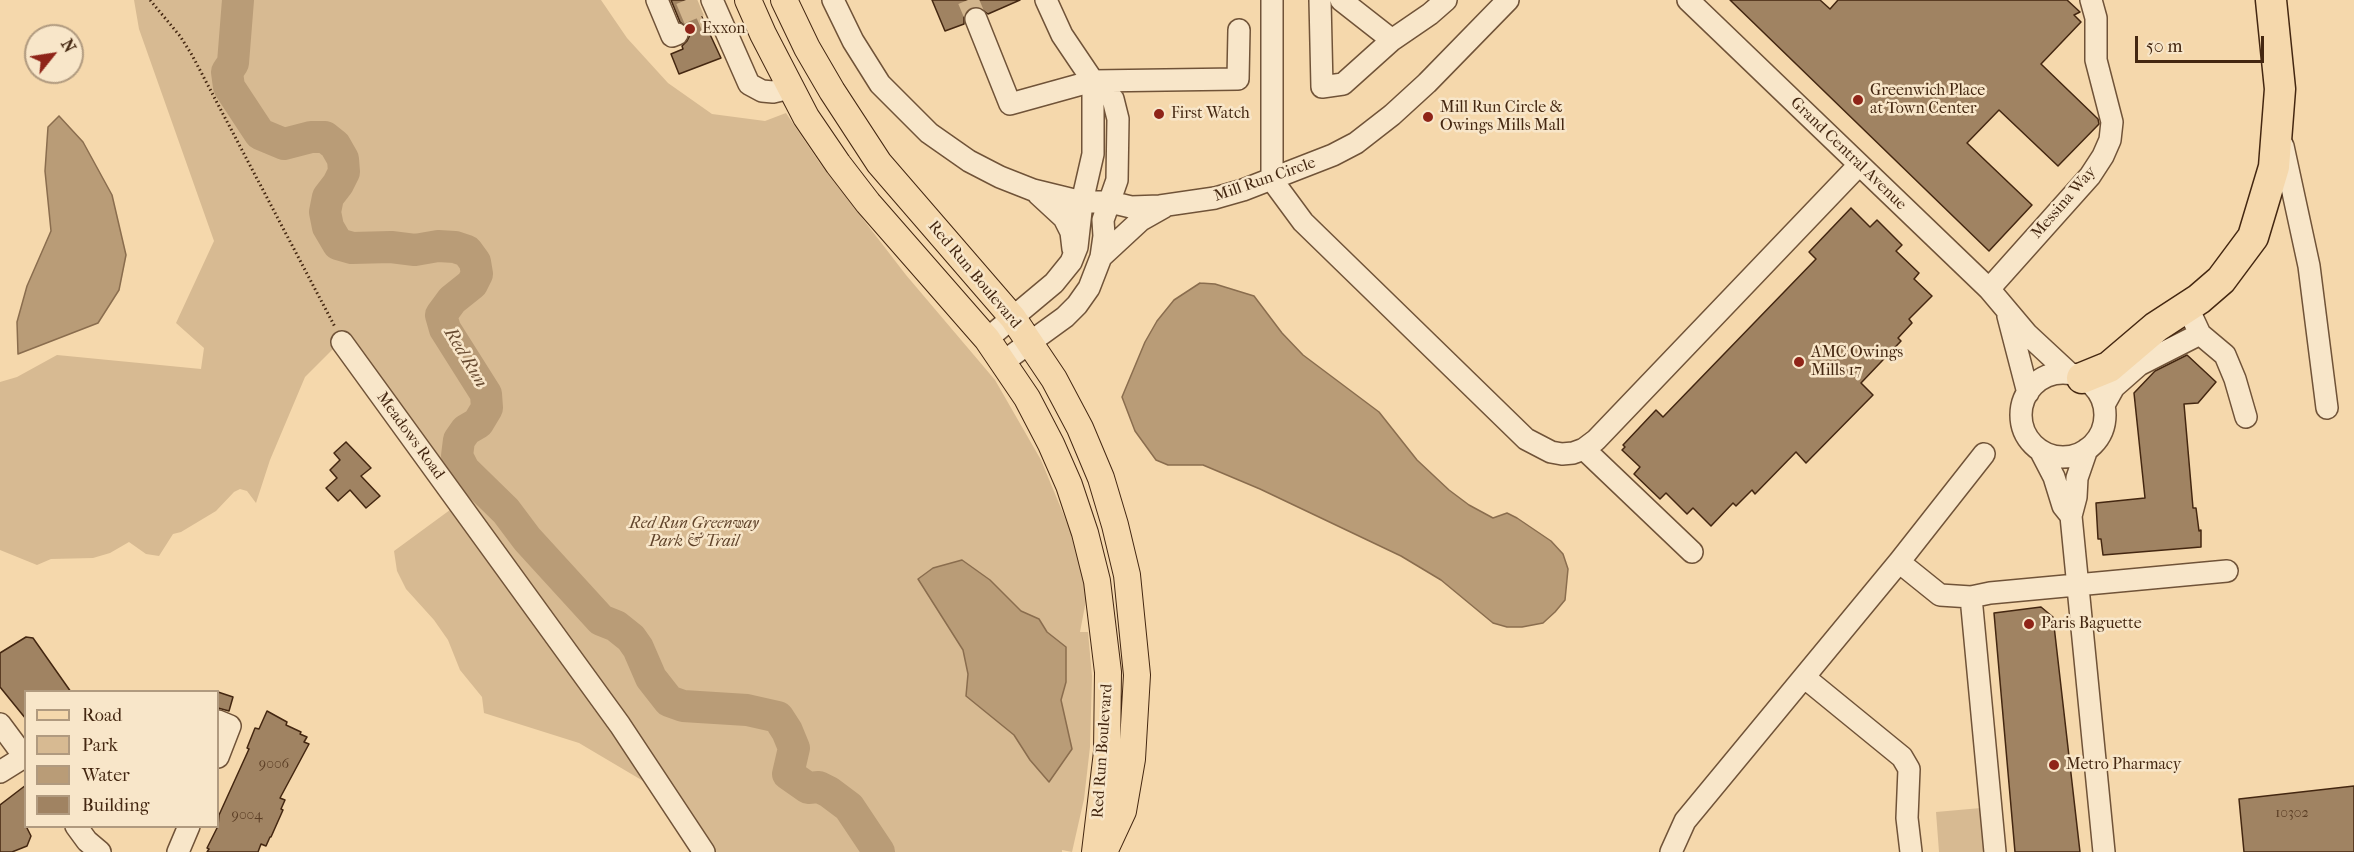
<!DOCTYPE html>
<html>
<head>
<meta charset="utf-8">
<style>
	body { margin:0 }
	#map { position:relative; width:2354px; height:852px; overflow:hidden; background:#f5d8ac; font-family:"IM FELL French Canon",serif }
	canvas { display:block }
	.legend { position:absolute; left:24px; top:690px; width:195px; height:138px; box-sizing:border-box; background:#f8e6c9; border:2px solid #b09a7f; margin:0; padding:8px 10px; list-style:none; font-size:18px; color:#442711 }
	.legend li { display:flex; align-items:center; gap:12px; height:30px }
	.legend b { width:30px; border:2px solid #b09a7f }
	.north { position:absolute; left:24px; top:24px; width:60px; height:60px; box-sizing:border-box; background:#f8e6c9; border:2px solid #b09a7f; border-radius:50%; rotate:60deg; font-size:16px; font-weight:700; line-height:24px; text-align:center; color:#442711 }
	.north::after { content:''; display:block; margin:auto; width:21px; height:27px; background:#8f2418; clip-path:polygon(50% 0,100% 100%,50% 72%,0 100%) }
	.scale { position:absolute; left:2135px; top:36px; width:129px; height:27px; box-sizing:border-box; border:3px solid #442711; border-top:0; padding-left:8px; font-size:18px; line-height:21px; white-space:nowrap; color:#442711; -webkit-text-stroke:4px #f8e6c9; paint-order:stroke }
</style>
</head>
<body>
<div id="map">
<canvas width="2354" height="852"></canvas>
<ul class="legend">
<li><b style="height:8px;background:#f5d8ac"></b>Road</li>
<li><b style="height:16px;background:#d7ba92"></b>Park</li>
<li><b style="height:16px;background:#b99c77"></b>Water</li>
<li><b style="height:16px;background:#a08362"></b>Building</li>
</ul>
<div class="north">N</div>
<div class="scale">50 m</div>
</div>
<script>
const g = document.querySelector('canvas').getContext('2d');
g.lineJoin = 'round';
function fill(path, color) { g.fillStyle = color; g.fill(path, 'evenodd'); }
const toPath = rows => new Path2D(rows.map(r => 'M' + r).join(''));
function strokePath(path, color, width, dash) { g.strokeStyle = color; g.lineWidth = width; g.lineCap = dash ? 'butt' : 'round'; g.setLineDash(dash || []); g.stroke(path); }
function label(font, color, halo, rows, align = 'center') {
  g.font = font + ' "IM FELL French Canon",serif'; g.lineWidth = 5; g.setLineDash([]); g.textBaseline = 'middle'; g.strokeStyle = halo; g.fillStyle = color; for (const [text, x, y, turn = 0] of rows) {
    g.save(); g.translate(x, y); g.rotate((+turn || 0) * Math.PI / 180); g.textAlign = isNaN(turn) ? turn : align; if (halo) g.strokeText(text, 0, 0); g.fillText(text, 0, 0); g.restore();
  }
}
fill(toPath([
	[134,0,601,0,627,38,668,83,712,114,765,121,786,113,819,162,906,275,995,380,1041,460,1070,530,1087,595,1080,632,1088,632,1092,676,1090,747,1084,799,1072,852,1062,850,1062,852,697,852,655,788,579,743,484,713,482,697,460,670,448,640,434,620,406,589,397,571,394,551,454,507,334,348,305,377,270,460,256,503,247,491,240,489,234,492,216,511,181,532,173,534,159,556,146,554,129,542,110,553,93,558,51,559,37,565,0,550,0,382,17,377,57,355,201,369,204,348,176,323,214,241,139,29],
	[962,560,990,580,1021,611,1039,619,1047,632,954,563],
	[1981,808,1985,852,1939,852,1936,812]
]), '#d7ba92');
const water = toPath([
	[59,116,83,142,112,195,126,255,119,290,98,323,18,354,17,322,27,286,51,231,45,171,48,127,59,116],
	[1200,283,1215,284,1254,296,1282,333,1303,355,1379,412,1417,460,1449,490,1469,505,1493,518,1507,513,1517,518,1551,541,1563,554,1568,569,1565,600,1555,612,1543,623,1522,627,1507,627,1493,623,1441,580,1401,556,1260,489,1203,465,1168,465,1156,460,1135,431,1122,397,1145,342,1157,321,1174,300,1200,283],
	[962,560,990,580,1021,611,1039,619,1047,632,1066,647,1066,682,1061,700,1072,749,1049,782,1030,760,1014,735,966,696,968,674,963,650,918,579,933,568,962,560]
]);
fill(water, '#b99c77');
strokePath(water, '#8a6d4e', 1.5);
strokePath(toPath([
	[238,0,233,63,227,72,229,87,260,134,284,144,311,137,325,137,335,145,343,159,344,172,338,184,328,197,325,212,328,227,338,244,352,248,391,247,415,250,438,246,455,247,467,251,475,262,477,274,472,284,452,300,441,315,445,329,486,394,487,408,478,423,466,430,459,440,457,456,464,470,506,511,527,539,601,620,616,626,631,638,638,648,651,678,669,701,683,706,747,710,778,717,787,731,794,748,788,774,808,788,819,787,829,792,849,807,879,852]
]), '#b99c77', 32);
const building = toPath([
	[671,0,694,0,721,58,679,74,671,54,683,49,682,46,687,41,690,35,689,29,680,22,671,0],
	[932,0,1020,0,988,14,978,7,971,7,964,17,964,24,945,31,932,0],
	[1730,0,1820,0,1830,9,1838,0,2067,0,2080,12,2074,15,2081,22,2041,64,2098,119,2099,124,2058,166,1999,110,1967,143,2032,205,1989,251,1730,0],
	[1851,208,1870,227,1877,220,1902,245,1896,251,1919,273,1914,279,1932,296,1909,319,1912,323,1898,338,1901,341,1861,383,1873,395,1806,463,1796,452,1755,494,1752,490,1736,506,1733,503,1711,526,1693,508,1687,514,1666,493,1660,499,1634,474,1640,467,1622,450,1625,447,1623,445,1656,410,1663,417,1816,259,1809,252,1851,208],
	[2187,355,2216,382,2198,403,2184,404,2193,508,2196,508,2199,531,2201,530,2201,547,2103,555,2101,539,2098,539,2096,503,2145,498,2134,393,2155,371,2187,355],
	[346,442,371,468,361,476,380,496,366,508,350,490,338,501,326,488,337,478,330,470,340,460,334,453,346,442],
	[2041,607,2053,617,2080,852,2015,852,1994,613,2041,607],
	[26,637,33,638,71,692,26,692,26,719,0,687,0,653,26,637],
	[218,692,233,697,229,711,218,708,218,692],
	[267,711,287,722,286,725,301,732,300,734,307,737,304,742,309,744,280,798,285,800,281,809,283,810,271,837,270,837,266,846,261,844,258,852,207,852,209,849,207,848,218,826,219,815,249,749,247,748,255,728,259,729,267,711],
	[26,785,26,826,31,836,27,846,12,852,0,852,0,805,26,785],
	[2354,786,2354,852,2244,852,2239,799,2354,786]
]);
fill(building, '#a08362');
strokePath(building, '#442711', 1.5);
strokePath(toPath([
	[686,0,697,26,704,23],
	[968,0,976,19]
]), '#d2b58d', 21, [21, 10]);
const minor = toPath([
	[657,0,672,36,677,34],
	[712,0,749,84,762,91,773,92,790,88],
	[833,0,853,41,880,84,929,133,969,161,1000,177,1033,190,1082,202,1110,202,1131,207,1160,206,1215,198,1243,190,1333,155,1356,143,1392,115,1427,83,1508,0],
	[1272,0,1272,180,1303,222,1526,439,1551,452,1562,454,1573,453,1584,449,1596,440,1859,165],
	[1320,0,1322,87,1343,84,1392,40,1341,0],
	[1688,0,1989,289,2027,334,2069,373],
	[976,19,1010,104,1093,81,1238,79,1239,30],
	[1392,40,1430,14,1446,0],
	[2283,146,2309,266,2327,408],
	[1038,194,1064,218,1071,232,1073,249],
	[1101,257,1141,220,1164,207],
	[1989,289,2090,176,2103,156,2110,140,2112,122,2096,60,2096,18,2091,0],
	[2187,306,2200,334,2225,355,2235,379,2246,417],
	[2008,316,2028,393],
	[987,339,1054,283,1071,262,1077,247,1082,202,1093,154,1093,81],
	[342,342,620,725,704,852],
	[1003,362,1065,317,1077,305,1089,288,1101,257,1104,236,1103,220,1117,180,1118,119,1113,99,1093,81,1062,35,1046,0],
	'2021 415a42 42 0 1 1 84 0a42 42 0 1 1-84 0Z',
	[2104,405,2114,387,2139,365,2200,334],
	[1584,449,1692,552],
	[2087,449,2077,478,2076,497,2071,516,2104,852],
	[2040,450,2054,477,2063,506,2071,516],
	[1899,562,1984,454],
	[1971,597,1990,593,2227,571],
	[1804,677,1902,757,1909,769,1907,818,1911,852],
	[218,721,230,726,218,757],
	[0,724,26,759],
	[0,772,24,757],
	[76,826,87,841,100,852],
	[178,852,189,826],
	[1671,852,1685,821,1899,562,1940,595,1971,597,1995,852]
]);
const major = toPath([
	[748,0,763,34,806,117,838,164,868,203,987,339,1027,398,1051,444,1069,485,1085,533,1097,581,1108,672,1107,752,1095,852],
	[784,0,807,48,832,91,879,163,1013,318,1054,379,1080,428,1101,478,1115,525,1127,575,1137,675,1132,759,1123,811,1104,852]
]);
const highway = toPath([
	[2082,378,2109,367,2156,327,2199,299,2221,280,2253,237,2274,167,2280,89,2271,0]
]);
strokePath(minor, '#705338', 24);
strokePath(major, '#442711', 28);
strokePath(highway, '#442711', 33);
strokePath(toPath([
	[150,0,180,36,192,55,335,327]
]), '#442711', 3, [1.5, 3]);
strokePath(minor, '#f8e6c9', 21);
strokePath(major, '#f5d8ac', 26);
strokePath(highway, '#f5d8ac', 30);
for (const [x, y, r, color] of [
	[690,29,6,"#8f2418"],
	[1858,100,6,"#8f2418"],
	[1159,114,6,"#8f2418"],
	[1428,117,6,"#8f2418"],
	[1799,362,6,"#8f2418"],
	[2029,624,6,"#8f2418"],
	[2054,765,6,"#8f2418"]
]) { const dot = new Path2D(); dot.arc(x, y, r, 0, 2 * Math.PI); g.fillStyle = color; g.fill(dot); strokePath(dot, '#f8e6c9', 2); }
label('14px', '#5b3e25', null, [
	["9006",274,765],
	["10302",2292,814],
	["9004",247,816]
]);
label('16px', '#442711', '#f8e6c9', [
	["Exxon",702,29],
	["Greenwich Place",1870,91],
	["at Town Center",1870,109],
	["Mill Run Circle &",1440,108],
	["Owings Mills Mall",1440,126],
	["First Watch",1171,114],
	["AMC Owings",1811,353],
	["Mills 17",1811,371],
	["Paris Baguette",2041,624],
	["Metro Pharmacy",2066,765]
], 'left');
label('16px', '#442711', '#f8e6c9', [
	["Grand Central Avenue",1848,154,44],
	["Mill Run Circle",1265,180,-19],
	["Messina Way",2064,203,-49],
	["Red Run Boulevard",974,275,50],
	["Meadows Road",410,436,54],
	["Red Run Boulevard",1103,751,-86]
]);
label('italic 16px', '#61442b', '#f8e6c9', [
	["Red Run Greenway",694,524],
	["Park & Trail",694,542]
]);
label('italic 18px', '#674a30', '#f8e6c9', [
	["Red Run",465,358,59]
]);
</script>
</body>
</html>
